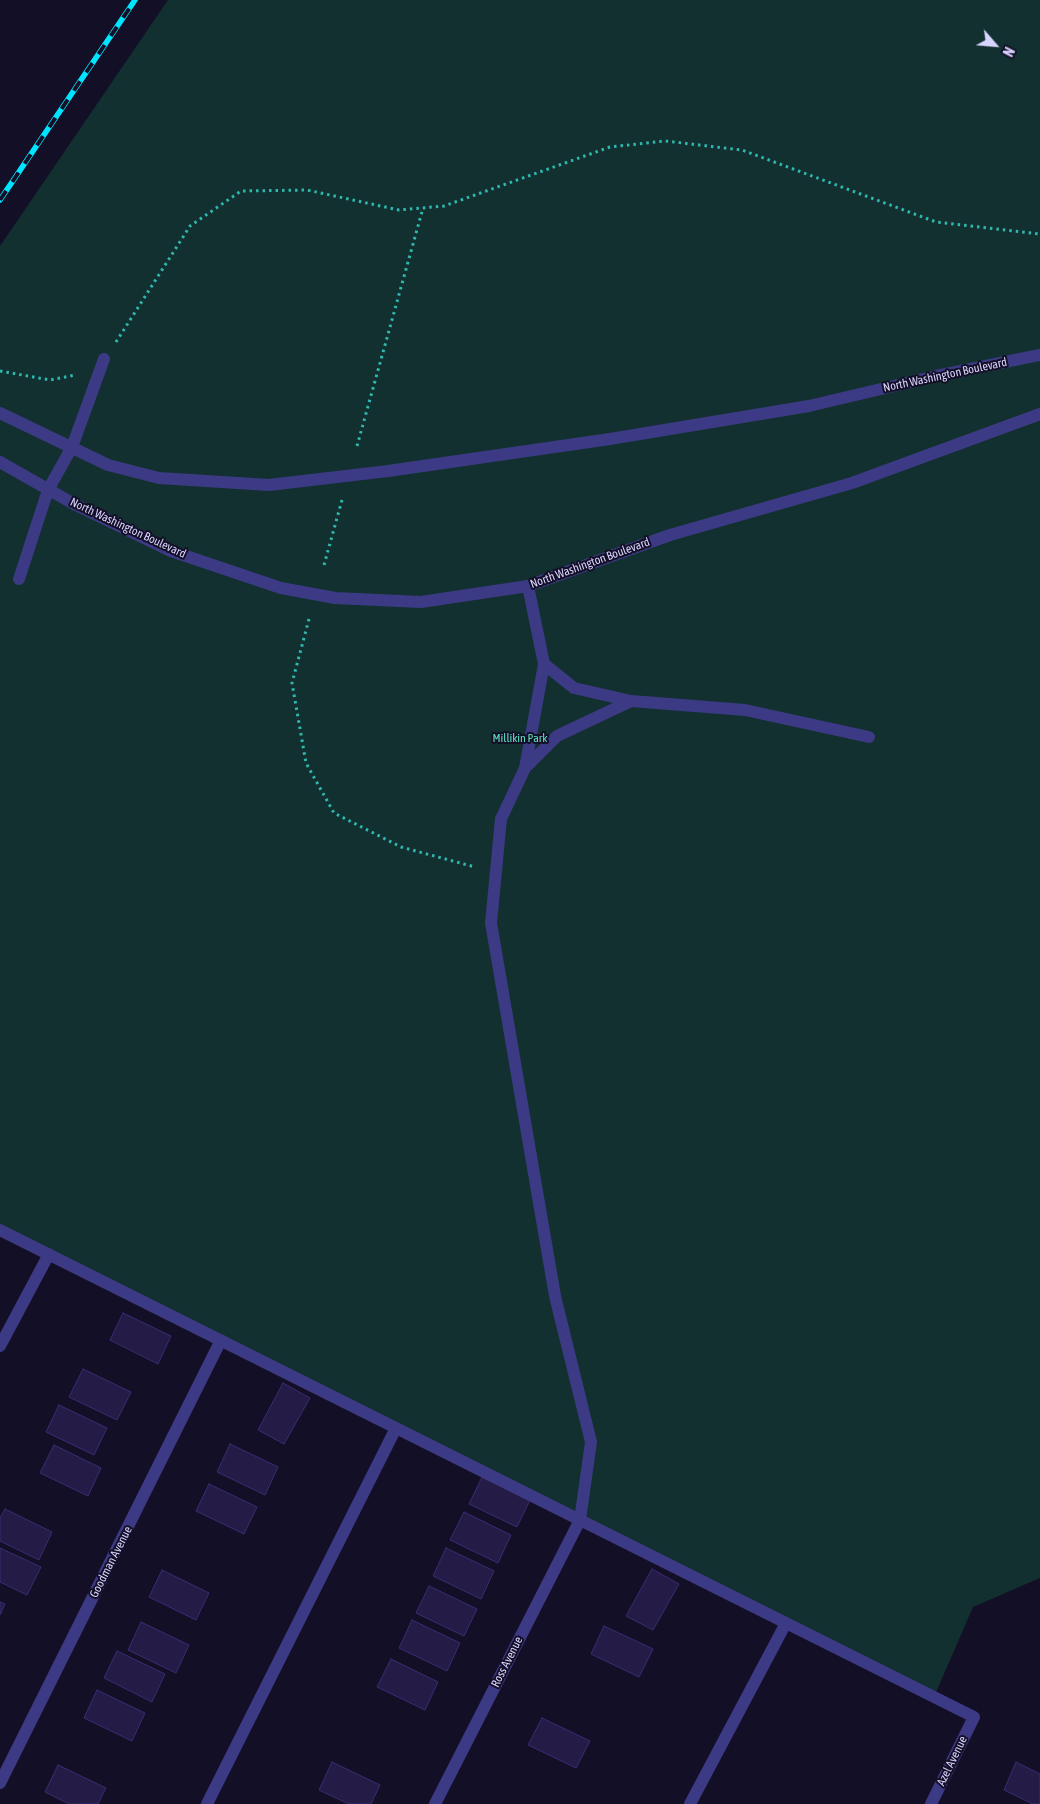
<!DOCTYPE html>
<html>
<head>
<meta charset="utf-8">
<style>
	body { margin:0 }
	#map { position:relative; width:1040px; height:1804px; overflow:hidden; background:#130f26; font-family:"Asap Condensed",sans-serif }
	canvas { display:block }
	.north { position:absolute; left:970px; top:20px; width:50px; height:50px; -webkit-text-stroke:4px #130f26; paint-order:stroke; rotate:117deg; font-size:14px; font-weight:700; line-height:20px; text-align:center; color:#d9d4ff }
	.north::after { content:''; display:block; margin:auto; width:18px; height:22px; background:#d9d4ff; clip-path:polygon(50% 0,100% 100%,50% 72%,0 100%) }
</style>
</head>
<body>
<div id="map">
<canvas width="1040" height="1804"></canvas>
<div class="north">N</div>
</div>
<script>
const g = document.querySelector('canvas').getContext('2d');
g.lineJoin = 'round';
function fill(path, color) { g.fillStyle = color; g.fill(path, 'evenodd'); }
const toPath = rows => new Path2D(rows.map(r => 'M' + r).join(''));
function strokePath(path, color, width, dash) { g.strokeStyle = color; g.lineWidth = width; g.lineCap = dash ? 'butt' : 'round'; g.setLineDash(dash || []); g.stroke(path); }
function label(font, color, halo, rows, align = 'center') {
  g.font = font + ' "Asap Condensed",sans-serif'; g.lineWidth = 4; g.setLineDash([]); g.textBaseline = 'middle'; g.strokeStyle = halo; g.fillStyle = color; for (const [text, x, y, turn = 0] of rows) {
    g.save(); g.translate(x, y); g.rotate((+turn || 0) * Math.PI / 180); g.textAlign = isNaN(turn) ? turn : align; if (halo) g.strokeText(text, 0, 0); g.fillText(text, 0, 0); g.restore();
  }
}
fill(toPath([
	[168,0,1040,0,1040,1578,973,1607,934,1697,0,1230,0,246]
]), '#12302f');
const building = toPath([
	[123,1313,171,1336,158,1364,110,1340,123,1313],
	[83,1369,131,1392,117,1420,69,1397,83,1369],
	[283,1383,310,1398,284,1444,258,1430,283,1383],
	[59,1405,107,1428,94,1455,46,1432,59,1405],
	[230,1444,278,1467,265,1495,217,1472,230,1444],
	[54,1445,101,1468,88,1496,40,1473,54,1445],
	[482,1477,530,1500,517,1527,469,1504,482,1477],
	[209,1484,257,1507,244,1534,196,1511,209,1484],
	[5,1509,52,1532,39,1560,0,1541,0,1518,5,1509],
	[464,1512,511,1535,498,1563,450,1540,464,1512],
	[0,1548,41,1567,27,1595,0,1582,0,1548],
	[446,1548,494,1571,481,1599,433,1576,446,1548],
	[652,1569,679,1584,653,1630,626,1616,652,1569],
	[162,1570,209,1593,196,1620,149,1597,162,1570],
	[429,1586,477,1609,464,1636,416,1613,429,1586],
	[0,1602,5,1604,0,1615,0,1602],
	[412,1620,460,1643,447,1671,399,1648,412,1620],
	[141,1622,189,1645,176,1673,128,1650,141,1622],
	[604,1626,653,1649,639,1677,591,1654,604,1626],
	[117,1651,165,1674,152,1702,104,1678,117,1651],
	[391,1659,438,1682,425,1710,377,1687,391,1659],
	[97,1690,145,1713,132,1741,84,1718,97,1690],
	[542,1718,590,1741,576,1768,528,1745,542,1718],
	[332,1762,380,1785,371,1804,349,1804,319,1790,332,1762],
	[1016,1762,1040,1774,1040,1804,1033,1804,1004,1790,1016,1762],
	[58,1765,106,1788,98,1804,69,1804,45,1792,58,1765]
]);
fill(building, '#241b47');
strokePath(building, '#3b2d73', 1);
strokePath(toPath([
	[116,342,190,226,241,191,307,190,399,210,444,206,610,147,665,141,742,150,936,222,1040,234],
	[0,371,50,380,75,375],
	[357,446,423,208],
	[324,565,342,500],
	[309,619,292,683,306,763,334,813,401,847,475,867]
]), '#2fb8b0', 3, [2.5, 4]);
strokePath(toPath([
	[0,413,108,465,159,478,269,485,388,471,610,439,809,406,936,376,1040,355],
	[0,462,74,504,171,551,281,588,335,598,421,602,528,586,670,535,852,483,1040,414],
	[19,579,48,490,72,447,104,359],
	[544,664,574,688,631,701,745,710,869,737],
	[525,768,544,664,528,586],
	[0,1230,974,1717,931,1804],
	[0,1346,49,1254],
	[0,1783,221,1340],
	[207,1804,396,1428],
	[435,1804,580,1520,591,1442,555,1296,491,923,501,819,525,768,557,736,631,701],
	[690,1804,786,1623]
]), '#3d3a85', 12);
const rail = toPath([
	[0,200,135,0]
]);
strokePath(rail, '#00e5ff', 5.5);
strokePath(rail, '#130f26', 4, [11]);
label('12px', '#d9d4ff', '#130f26', [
	["North Washington Boulevard",945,375,-12],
	["North Washington Boulevard",128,528,25],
	["North Washington Boulevard",590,563,-20],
	["Goodman Avenue",111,1562,-63],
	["Ross Avenue",507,1662,-63],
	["Azel Avenue",952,1761,-64]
]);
label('12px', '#5fe0c0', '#130f26', [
	["Millikin Park",520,738]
]);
</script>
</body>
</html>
